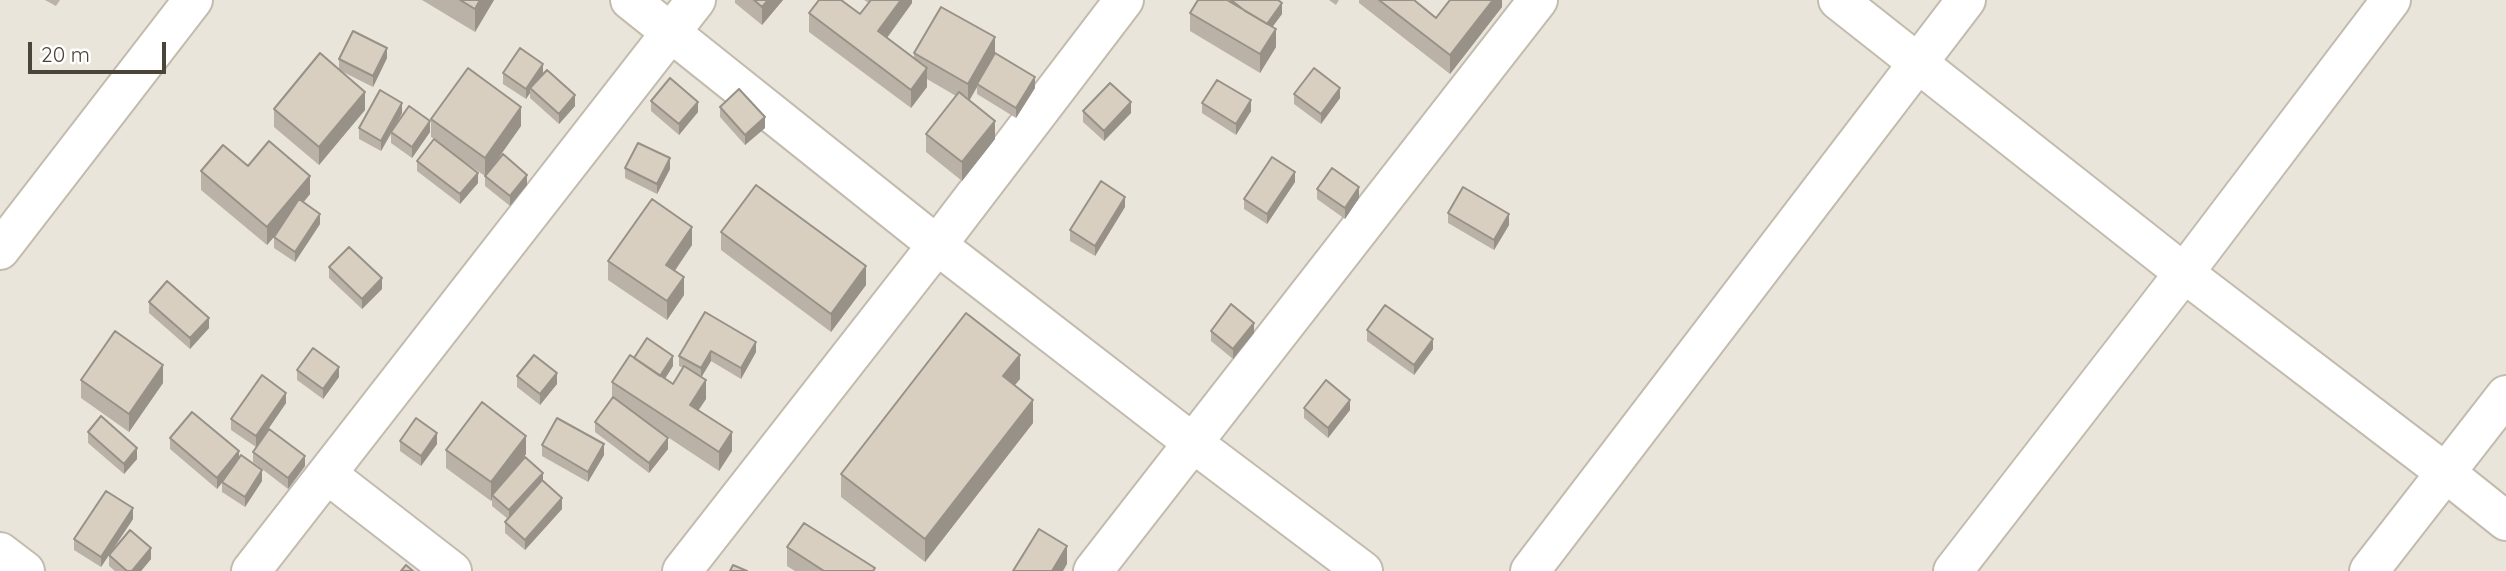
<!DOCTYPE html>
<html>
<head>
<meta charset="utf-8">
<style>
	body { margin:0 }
	#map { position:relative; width:2506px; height:571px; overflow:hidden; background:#f6f3ec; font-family:Quicksand,sans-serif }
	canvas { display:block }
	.scale { position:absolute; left:28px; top:42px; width:138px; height:32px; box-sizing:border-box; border:4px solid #4b4439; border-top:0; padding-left:9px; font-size:21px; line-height:24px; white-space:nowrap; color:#4b4439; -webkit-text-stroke:5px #fff; paint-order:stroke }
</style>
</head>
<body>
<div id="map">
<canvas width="2506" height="571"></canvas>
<div class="scale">20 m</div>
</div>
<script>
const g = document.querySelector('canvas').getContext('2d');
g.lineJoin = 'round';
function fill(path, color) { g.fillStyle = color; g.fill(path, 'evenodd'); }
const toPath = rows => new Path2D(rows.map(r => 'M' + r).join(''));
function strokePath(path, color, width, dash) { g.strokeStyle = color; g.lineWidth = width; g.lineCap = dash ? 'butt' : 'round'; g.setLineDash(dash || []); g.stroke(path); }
fill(toPath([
	[0,0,2506,0,2506,571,0,571]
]), '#eae5da');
const minor = toPath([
	[630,0,937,245,1193,443,1363,571],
	[1838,0,2184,273,2446,473,2506,521],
	[327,474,452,571],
	[0,552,25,571],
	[251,571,696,0],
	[682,571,937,245,1124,0],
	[1093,571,1538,0],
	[1530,571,1966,0],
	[1953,571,2184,273,2391,0],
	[2369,571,2506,395]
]);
const tertiary = toPath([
	[0,250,193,0]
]);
strokePath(minor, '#c2bbae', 42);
strokePath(tertiary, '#c2bbae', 42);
strokePath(minor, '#fff', 38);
strokePath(tertiary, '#fff', 38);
fill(toPath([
	[45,0,60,0,56,6],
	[422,0,494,0,475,32],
	[735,0,783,0,762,25,735,3],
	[864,0,912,0,912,3,887,38,914,59,914,53,995,53,1035,88,1016,118,977,94,977,87,969,100,995,139,962,181,926,152,926,134,956,96,927,79,927,87,911,108,809,32,809,13,860,14,869,3],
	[1198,0,1278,0,1282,14,1272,27,1276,47,1260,73,1190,31,1190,13],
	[1329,0,1339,0,1336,5],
	[1359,0,1414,0,1436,18,1502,0,1502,7,1450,74,1359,3],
	[387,58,373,87,341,71,365,110,319,165,274,127,274,109,339,69,339,59],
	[503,73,543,74,575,106,559,124,530,98,530,93,526,99,503,84],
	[1294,94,1340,98,1321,124,1294,104],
	[651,101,698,112,679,135,651,111],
	[1202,103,1251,111,1236,135,1202,113],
	[720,107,765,128,745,145,720,117],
	[1083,111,1131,113,1104,141,1083,122],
	[402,113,395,127,430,132,412,158,391,143,391,134,381,151,359,139,359,128],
	[431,119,521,126,490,170,527,185,510,206,485,186,485,176,456,156,478,183,460,204,417,171,417,161,434,139,431,137],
	[248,166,310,194,304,202,320,224,295,262,274,248,274,237,276,235,267,245,201,190,201,171],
	[625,168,670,169,657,194,625,178],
	[1295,182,1267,224,1244,209,1244,199],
	[1317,189,1359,198,1345,219,1317,199],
	[1125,207,1095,256,1070,241,1070,230],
	[1448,213,1509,225,1494,250,1448,223],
	[721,232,866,285,831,332,721,250],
	[692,245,675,271,684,295,667,320,608,280,608,261],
	[329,267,382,289,362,309,329,278],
	[149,302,209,328,190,349,149,313],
	[705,312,756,352,741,379,711,361,701,377,706,399,698,410,732,451,719,471,657,430,668,449,649,473,595,432,595,422,612,399,612,382,673,366,665,379,673,384,683,368,679,366,679,356],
	[1367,330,1433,349,1414,375,1367,341],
	[1211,331,1254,333,1233,359,1211,341],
	[297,370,339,377,323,399,297,380],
	[517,376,557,384,540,405,517,387],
	[1020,379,1015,385,1033,423,925,562,841,497,841,474],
	[81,380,163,383,129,432,81,398],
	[286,403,256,447,231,430,231,419],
	[1304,408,1350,410,1328,438,1304,418],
	[88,432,137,459,124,474,88,443],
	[170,438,239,457,262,481,245,507,222,492,222,482,217,489,170,449],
	[400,441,437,444,421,466,400,451],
	[542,445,604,455,588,482,542,456],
	[446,450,526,454,514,470,543,480,562,509,525,550,505,533,505,522,508,519,492,506,492,499,491,501,446,468],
	[253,452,305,466,288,489,253,462],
	[133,519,101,567,74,550,74,539],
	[787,547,875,571,795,571,787,566],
	[109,555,151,559,141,571,115,571,109,566]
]), '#bab2a6');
fill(toPath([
	[480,0,494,0,475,32,475,9],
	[768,0,783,0,762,25,762,7],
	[901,0,912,0,912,3,878,50,878,31],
	[1493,0,1502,0,1502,7,1450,74,1450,55],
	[1282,3,1282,14,1265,37,1265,26],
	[1276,29,1276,47,1260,73,1260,54],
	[995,37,995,56,977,84,977,87,968,103,968,84],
	[387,48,387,58,373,87,373,76],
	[543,64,543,74,530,88,530,93,526,99,526,89],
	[927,68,927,87,911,108,911,90],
	[1035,77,1035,88,1016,118,1016,108],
	[1340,88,1340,98,1321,124,1321,114],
	[365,92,365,110,319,165,319,147],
	[575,95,575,106,559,124,559,114],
	[1251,100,1251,111,1236,135,1236,124],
	[698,102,698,112,679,135,679,124],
	[1131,102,1131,113,1104,141,1104,131],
	[402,103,402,113,381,151,381,141],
	[521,107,521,126,485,177,485,158],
	[765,117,765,128,745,145,745,135],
	[430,121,430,132,412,158,412,147],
	[995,121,995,139,962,181,962,162],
	[670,158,670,169,657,194,657,184],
	[1295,172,1295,182,1267,224,1267,214],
	[478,173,478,183,460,204,460,194],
	[527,175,527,185,510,206,510,196],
	[310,176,310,194,267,245,267,227],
	[1359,187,1359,198,1345,219,1345,208],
	[1125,197,1125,207,1095,256,1095,246],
	[320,214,320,224,295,262,295,252],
	[1509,214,1509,225,1494,250,1494,240],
	[692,227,692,245,666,283,666,265],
	[866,266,866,285,831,332,831,314],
	[684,277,684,295,667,320,667,301],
	[382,278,382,289,362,309,362,299],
	[209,318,209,328,190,349,190,338],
	[1254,323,1254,333,1233,359,1233,349],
	[1433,339,1433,349,1414,375,1414,365],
	[756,342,756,352,741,379,741,368],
	[711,351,711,361,701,378,701,368],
	[1020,355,1020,379,1003,399,1003,376],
	[673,356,673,366,660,386,660,376],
	[163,365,163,383,129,432,129,414],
	[339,367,339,377,323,399,323,389],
	[557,373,557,384,540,405,540,394],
	[706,380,706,399,690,423,690,405],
	[286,393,286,403,256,447,256,436],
	[1033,400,1033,423,925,562,925,539],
	[1350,400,1350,410,1328,438,1328,428],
	[732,432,732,451,719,471,719,452],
	[437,433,437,444,421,466,421,456],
	[526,436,526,454,494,497,492,495,492,499,491,501,491,482],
	[668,438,668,449,649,473,649,463],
	[604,444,604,455,588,482,588,472],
	[137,448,137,459,124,474,124,464],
	[239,451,239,462,217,489,217,478],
	[305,456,305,466,288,489,288,478],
	[262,470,262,481,245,507,245,497],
	[543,473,543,483,509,521,509,510],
	[562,498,562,509,525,550,525,540],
	[133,508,133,519,101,567,101,557],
	[1067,546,1067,564,1063,571,1052,571],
	[151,548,151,559,141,571,132,571]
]), '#979187');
const building = toPath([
	[460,0,480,0,475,9,460,0],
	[754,0,768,0,762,7,754,0],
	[819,0,841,0,860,14,871,0,901,0,878,31,927,68,911,90,809,13,819,0],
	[1198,0,1227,0,1276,29,1260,54,1190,13,1198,0],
	[1231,0,1278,0,1282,3,1267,24,1245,11,1231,0],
	[1379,0,1414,0,1436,18,1450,0,1493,0,1450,55,1379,0],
	[941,7,995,37,968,84,914,53,941,7],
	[353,31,387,48,373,76,339,59,353,31],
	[520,48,543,64,526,89,503,73,520,48],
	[320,53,365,92,319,147,274,109,320,53],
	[995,53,1035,77,1016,108,977,84,995,53],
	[468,68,521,107,485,158,431,119,468,68],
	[1314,68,1340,88,1321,114,1294,94,1314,68],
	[547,70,575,95,559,114,530,88,547,70],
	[670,78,698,102,679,124,651,101,670,78],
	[1217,80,1251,100,1236,124,1202,103,1217,80],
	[1110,83,1131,102,1104,131,1083,111,1110,83],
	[739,89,765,117,745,135,720,107,739,89],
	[380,90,402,103,381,141,359,128,380,90],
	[959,92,995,121,962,162,926,134,959,92],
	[409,106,430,121,412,147,391,132,409,106],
	[434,139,478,173,460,194,417,161,434,139],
	[269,141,310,176,267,227,201,171,223,145,248,166,269,141],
	[638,143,670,158,657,184,625,168,638,143],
	[503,154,527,175,510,196,485,176,503,154],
	[1272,157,1295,172,1267,214,1244,199,1272,157],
	[1332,168,1359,187,1345,208,1317,189,1332,168],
	[1101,181,1125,197,1095,246,1070,230,1101,181],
	[756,185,866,266,831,314,721,232,756,185],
	[1463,187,1509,214,1494,240,1448,213,1463,187],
	[299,199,320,214,295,252,274,237,299,199],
	[652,199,692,227,666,265,684,277,667,301,608,261,652,199],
	[349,247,382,278,362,299,329,267,349,247],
	[167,281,209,318,190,338,149,302,167,281],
	[1231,304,1254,323,1233,349,1211,331,1231,304],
	[1385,305,1433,339,1414,365,1367,330,1385,305],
	[705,312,756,342,741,368,711,351,701,368,679,356,705,312],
	[966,313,1020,355,1003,376,1033,400,925,539,841,474,966,313],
	[115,331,163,365,129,414,81,380,115,331],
	[647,338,673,356,660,376,634,358,647,338],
	[313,348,339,367,323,389,297,370,313,348],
	[534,355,557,373,540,394,517,376,534,355],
	[630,355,673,384,684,366,706,380,690,405,732,432,719,452,612,382,630,355],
	[262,375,286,393,256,436,231,419,262,375],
	[1326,380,1350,400,1328,428,1304,408,1326,380],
	[613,397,668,438,649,463,595,422,613,397],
	[482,402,526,436,491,482,446,450,482,402],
	[192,412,239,451,217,478,170,438,192,412],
	[101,416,137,448,124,464,88,432,101,416],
	[416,418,437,433,421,456,400,441,416,418],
	[557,418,604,444,588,472,542,445,557,418],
	[269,429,305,456,288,478,253,452,269,429],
	[241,455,262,470,245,497,222,482,241,455],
	[525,457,543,473,509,510,492,495,525,457],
	[542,480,562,498,525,540,505,522,542,480],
	[106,491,133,508,101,557,74,539,106,491],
	[804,523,875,568,873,571,824,571,787,547,804,523],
	[1039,529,1067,546,1052,571,1013,571,1039,529],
	[130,530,151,548,132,571,127,571,109,555,130,530],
	[406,565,413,571,401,571,406,565],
	[733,565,747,571,730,571,733,565]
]);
fill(building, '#d8cfc1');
strokePath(building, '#979187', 2);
</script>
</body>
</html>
